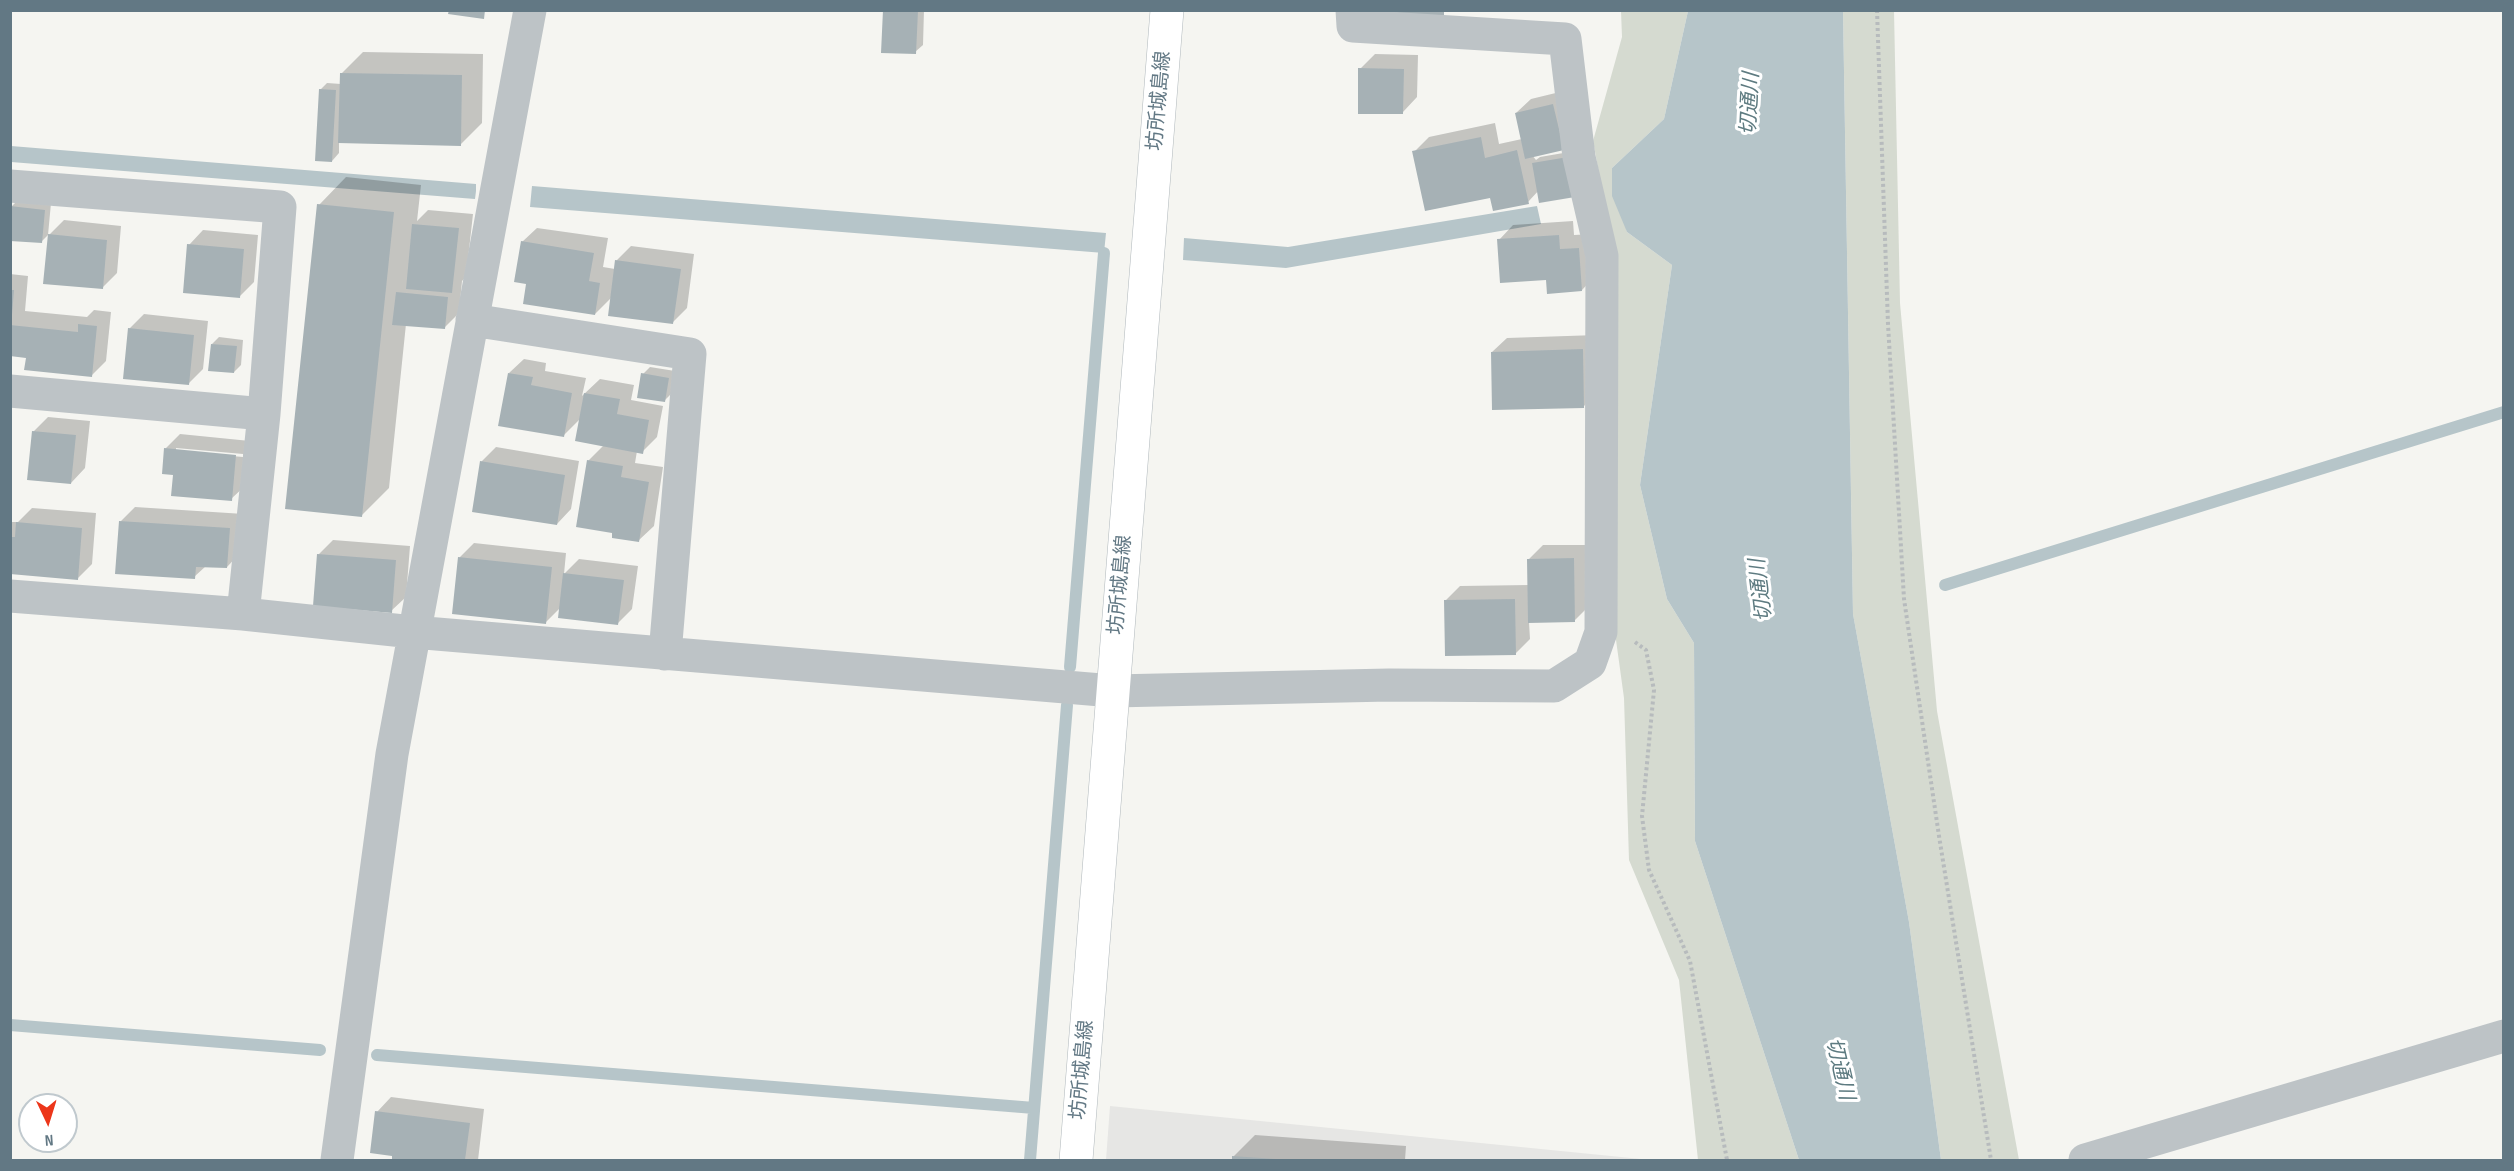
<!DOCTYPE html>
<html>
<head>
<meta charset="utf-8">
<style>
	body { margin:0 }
	#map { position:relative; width:2514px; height:1171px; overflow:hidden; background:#f5f5f1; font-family:"Sofia Sans Condensed",sans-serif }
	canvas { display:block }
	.frame { position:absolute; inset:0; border:12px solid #627884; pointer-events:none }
	.north { position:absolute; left:18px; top:1093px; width:60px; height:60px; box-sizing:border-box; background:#fff; border:2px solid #c0c9ce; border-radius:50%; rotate:176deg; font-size:16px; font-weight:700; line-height:24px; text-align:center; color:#627884 }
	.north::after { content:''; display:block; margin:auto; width:21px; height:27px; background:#ec361a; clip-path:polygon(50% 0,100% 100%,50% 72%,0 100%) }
</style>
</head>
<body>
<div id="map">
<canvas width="2514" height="1171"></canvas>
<div class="frame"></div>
<div class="north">N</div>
</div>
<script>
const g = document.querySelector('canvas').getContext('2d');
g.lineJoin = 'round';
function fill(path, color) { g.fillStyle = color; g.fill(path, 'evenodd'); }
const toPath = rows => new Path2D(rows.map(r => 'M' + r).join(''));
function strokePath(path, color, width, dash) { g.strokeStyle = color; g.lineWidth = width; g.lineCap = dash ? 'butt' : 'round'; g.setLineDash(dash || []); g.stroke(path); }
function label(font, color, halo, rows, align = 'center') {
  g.font = font + ' "Sofia Sans Condensed","Noto Sans JP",sans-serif'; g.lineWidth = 6; g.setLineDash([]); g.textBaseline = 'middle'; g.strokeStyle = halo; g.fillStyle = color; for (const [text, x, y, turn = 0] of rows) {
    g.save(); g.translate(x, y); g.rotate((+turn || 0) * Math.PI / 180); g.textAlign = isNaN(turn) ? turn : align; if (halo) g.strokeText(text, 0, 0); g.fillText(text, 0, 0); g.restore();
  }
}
fill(toPath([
	[1110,1106,1651,1160,1106,1160]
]), '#e6e6e4');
fill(toPath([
	[1621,11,1688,11,1664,119,1612,168,1627,232,1672,265,1640,485,1667,599,1694,643,1695,841,1799,1160,1698,1160,1679,980,1629,860,1624,698,1609,589,1616,264,1593,141,1622,37],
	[1843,11,1894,11,1900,303,1937,711,2019,1160,1941,1160,1909,922,1853,614]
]), '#d5dad0');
fill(toPath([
	[1688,11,1843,11,1853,614,1909,922,1941,1160,1799,1160,1695,841,1694,643,1667,599,1640,485,1672,265,1627,232,1612,196,1612,168,1664,119],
	[11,146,476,184,476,191,475,199,11,162],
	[532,186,1106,233,1104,253,530,207],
	[1537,206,1541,224,1286,268,1183,260,1184,238,1288,247]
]), '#b6c5c9');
fill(toPath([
	[884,10,924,10,923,45,915,52],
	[363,52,483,54,482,123,460,145,339,142,339,153,332,161,320,90,327,83,341,84,342,73],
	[1375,54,1418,55,1417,97,1403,112,1360,69],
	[1568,90,1578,134,1532,155,1536,160,1540,157,1575,151,1528,202,1491,196,1414,152,1429,137,1495,123,1499,144,1522,139,1516,113,1531,99],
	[346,177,421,185,417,221,428,210,473,214,466,277,462,281,459,313,444,328,406,324,389,488,361,516,319,205],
	[18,200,51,203,48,235,41,242,11,207],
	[64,220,121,226,117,273,102,288,49,235],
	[1573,221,1574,235,1593,234,1596,275,1582,290,1547,278,1499,240,1513,225],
	[537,228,608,238,603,267,615,269,616,261,631,246,694,254,687,308,673,322,612,297,595,314,528,282,522,242],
	[203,230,258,235,254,282,239,297,189,245],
	[10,274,28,276,25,311,87,317,94,310,111,312,106,361,92,375,27,356,10,355],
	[144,314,208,321,203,369,189,383,129,329],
	[1597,335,1598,392,1583,407,1492,352,1507,338],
	[219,337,243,340,241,365,234,372,212,344],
	[524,359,546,363,545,371,586,378,582,396,600,379,634,385,631,400,663,406,657,437,642,452,637,451,635,463,663,467,654,526,639,540,588,461,604,445,580,419,563,436,509,373],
	[650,367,675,371,671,394,664,401,643,374],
	[48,417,90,421,85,468,71,483,33,432],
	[180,434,250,441,246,485,231,499,174,474,165,449],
	[176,448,243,454,243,457,176,451],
	[496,447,579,461,571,509,557,524,481,462],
	[135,507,244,514,241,552,227,567,206,566,194,577,120,522],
	[32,508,96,513,92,564,78,578,10,573,10,522,18,522],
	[333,540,410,546,406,597,391,611,318,555],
	[474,543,566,553,564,574,579,559,638,566,632,609,617,624,560,608,546,622,459,558],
	[1543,545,1588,545,1589,606,1575,620,1529,622,1530,639,1515,654,1445,601,1460,586,1529,585,1528,560],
	[391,1097,484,1109,478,1160,393,1160,394,1155,377,1112],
	[1255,1135,1406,1146,1405,1160,1233,1160,1234,1156]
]), '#0003');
strokePath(toPath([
	[1945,585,2504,412],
	[1070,667,1104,253],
	[10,1025,320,1050],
	[377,1055,1034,1108],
	[1030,1160,1067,705]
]), '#b6c5c9', 12);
fill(toPath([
	[449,10,485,10,484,19,448,14],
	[883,10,918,11,916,54,881,53],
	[1365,10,1444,10,1444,17],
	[1358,68,1404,69,1403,114,1358,114],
	[340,73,462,75,461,146,338,143],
	[319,89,336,90,332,162,315,161],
	[1553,104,1564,150,1525,159,1515,113],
	[1481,137,1485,158,1517,150,1529,204,1493,211,1490,198,1425,211,1412,151],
	[1568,157,1575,197,1539,203,1532,163],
	[317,204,394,212,362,517,285,509],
	[10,206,45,210,42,243,10,241],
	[412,224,459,228,452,293,406,289],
	[48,234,107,240,103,289,43,284],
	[1559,235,1560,249,1579,248,1582,291,1547,294,1546,280,1500,283,1497,239],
	[521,241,594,253,589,281,600,283,595,315,523,304,526,284,514,282],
	[187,244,244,249,240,298,183,293],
	[615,260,681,269,673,324,608,316],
	[10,290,14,290,12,315,10,315],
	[396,292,448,297,445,329,392,325],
	[78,324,97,326,92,377,24,370,26,358,10,356,10,325,78,332],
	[128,328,194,335,189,385,123,379],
	[211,344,237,346,234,373,208,371],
	[1583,349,1584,408,1492,410,1491,352],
	[508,373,533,377,531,385,572,393,564,437,498,426],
	[641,373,669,378,665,402,637,398],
	[584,393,620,399,617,414,649,420,643,454,575,441],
	[32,431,76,435,71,484,27,480],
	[164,448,236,455,232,501,171,496,173,475,162,474],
	[587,460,623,466,621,477,649,482,639,542,612,538,612,533,576,527],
	[480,461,565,475,557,525,472,512],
	[119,521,230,528,227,568,196,567,195,579,115,574],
	[16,522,82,528,78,580,10,574,10,537,15,537],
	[317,554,396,560,392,613,313,606],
	[458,557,552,567,546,624,452,614],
	[1574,558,1575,622,1528,623,1527,559],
	[563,573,624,580,618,625,558,618],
	[1515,599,1516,655,1445,656,1444,600],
	[375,1111,470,1123,465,1160,392,1160,392,1156,370,1153],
	[1232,1156,1275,1159,1274,1160,1232,1160]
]), '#a6b1b5');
const secondary = toPath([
	[1076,1160,1167,10]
]);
strokePath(secondary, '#afb7bb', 34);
strokePath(toPath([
	[1877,10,1888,324,1904,599,1939,836,1991,1160],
	[1635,642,1646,650,1654,690,1642,816,1649,870,1690,961,1727,1160]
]), '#b7bbbd', 4, [3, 3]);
strokePath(toPath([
	[10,186,280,207,264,414,243,614],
	[472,320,690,354,665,654],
	[10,391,264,414],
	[10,596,243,614,413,632,1113,691,1389,685,1554,686,1590,663,1601,632,1602,256,1579,157,1565,39,1353,26,1352,10],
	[337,1160,392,754,530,10],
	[2085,1160,2504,1036]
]), '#bdc3c6', 33);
strokePath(secondary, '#fff', 33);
label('20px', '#627884', '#fff', [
	["坊所城島線",1160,101,-85],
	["坊所城島線",1121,585,-85],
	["坊所城島線",1083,1070,-85]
]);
label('italic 21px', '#5e7b81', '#fff', [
	["切通川",1751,104,-87],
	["切通川",1762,590,-97],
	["切通川",1839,1069,77]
]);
</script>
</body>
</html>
